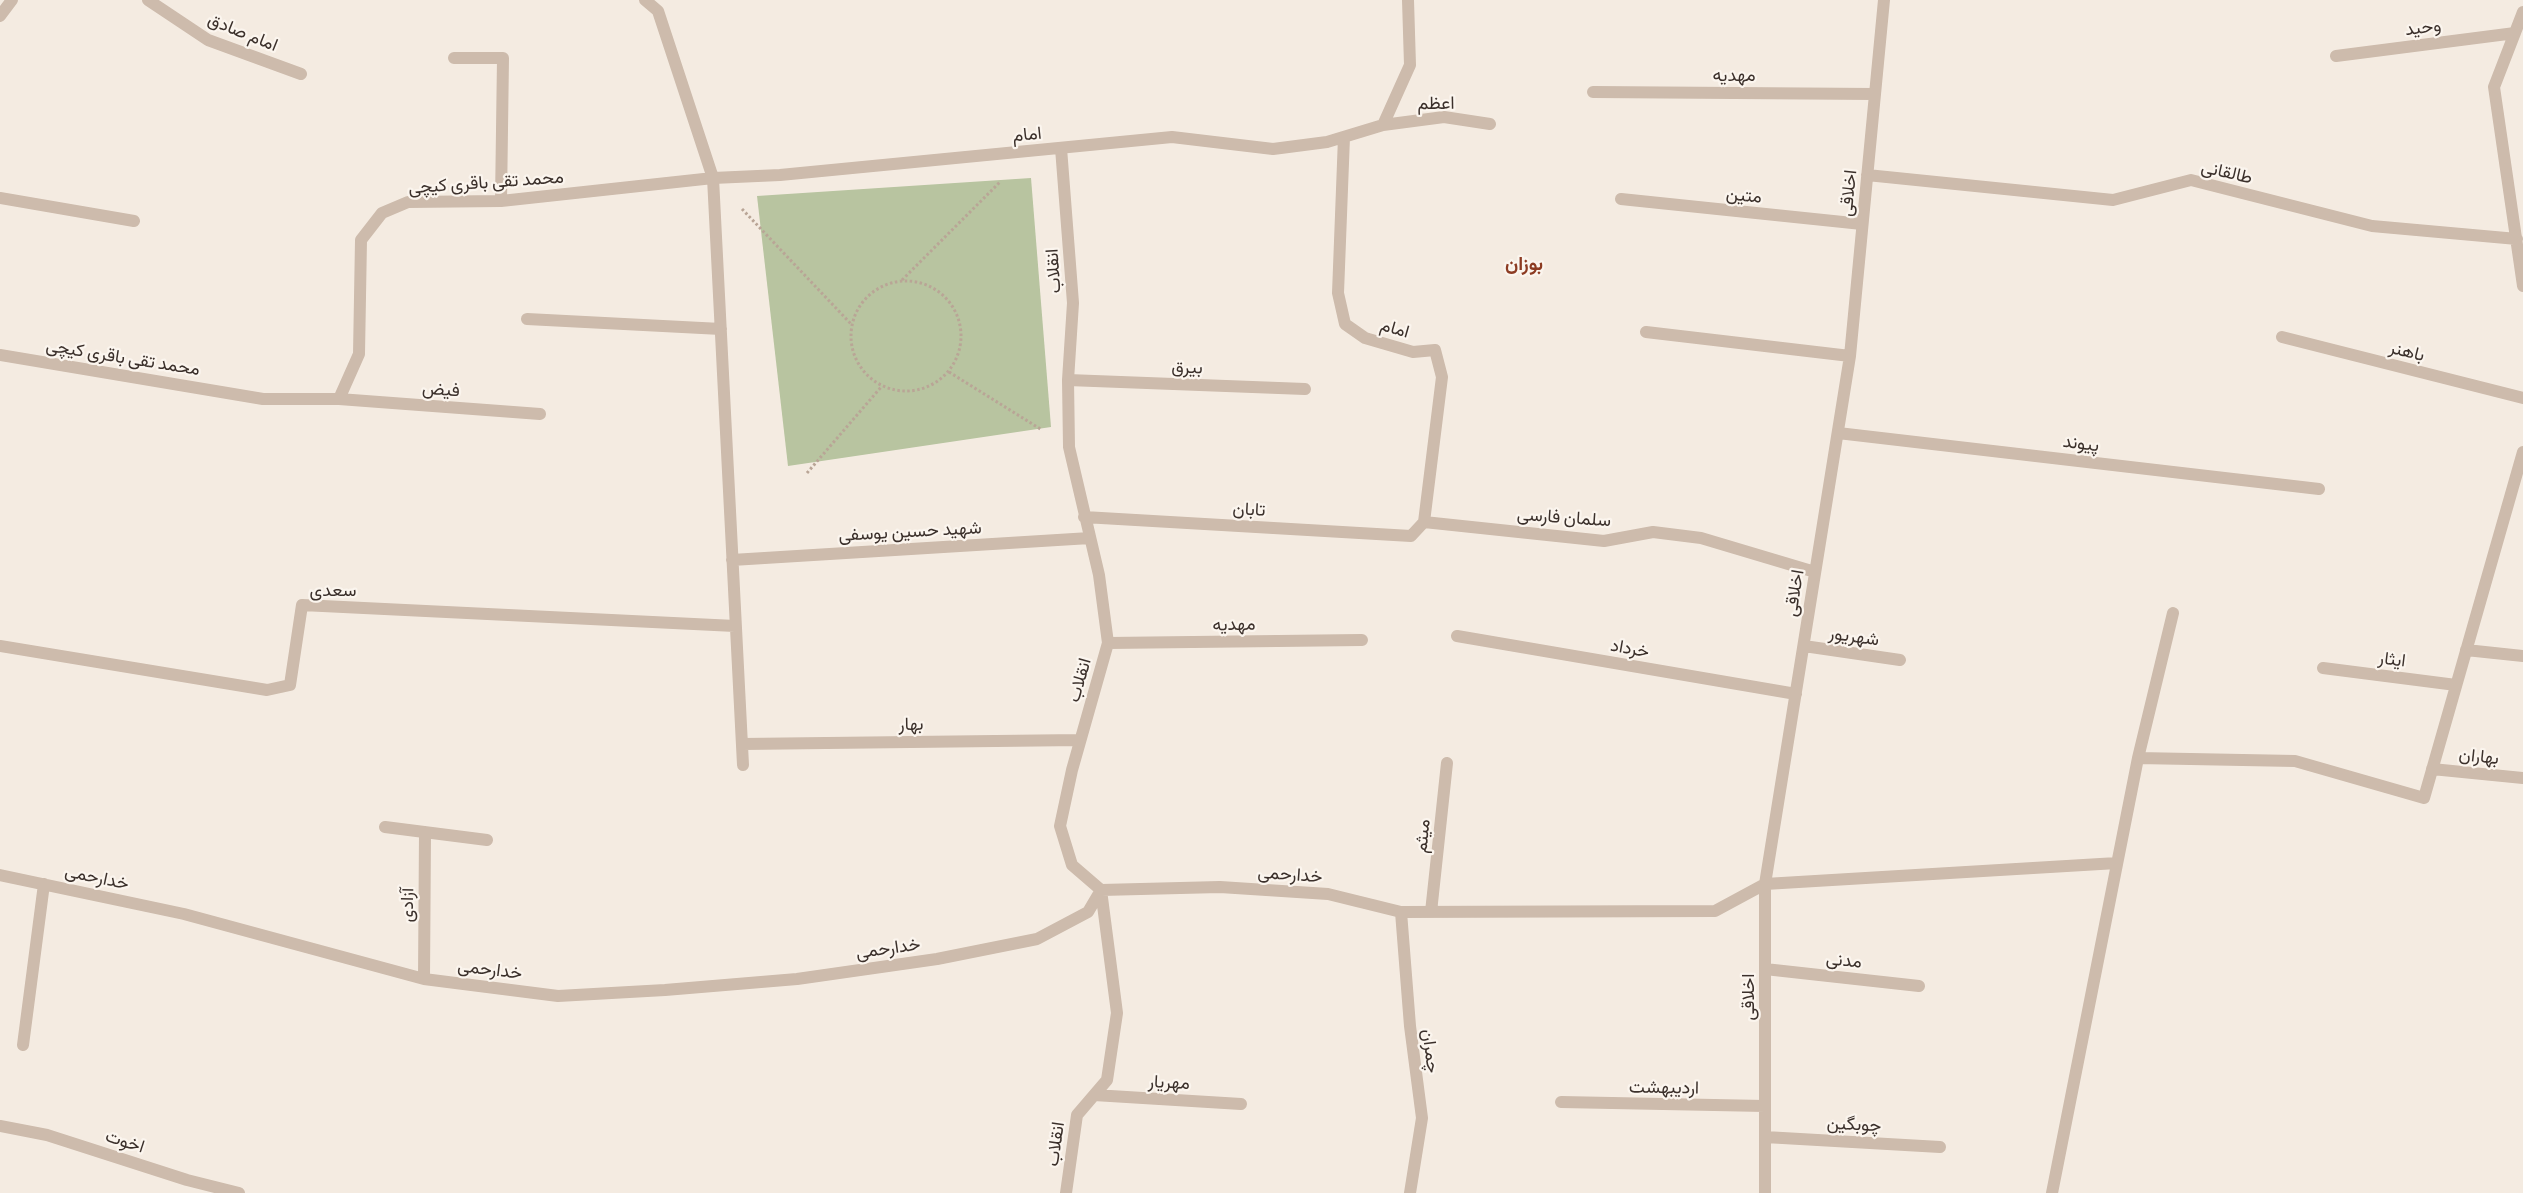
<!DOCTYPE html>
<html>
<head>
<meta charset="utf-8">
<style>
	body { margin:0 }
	canvas { display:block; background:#f4ebe1 }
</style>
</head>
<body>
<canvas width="2523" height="1193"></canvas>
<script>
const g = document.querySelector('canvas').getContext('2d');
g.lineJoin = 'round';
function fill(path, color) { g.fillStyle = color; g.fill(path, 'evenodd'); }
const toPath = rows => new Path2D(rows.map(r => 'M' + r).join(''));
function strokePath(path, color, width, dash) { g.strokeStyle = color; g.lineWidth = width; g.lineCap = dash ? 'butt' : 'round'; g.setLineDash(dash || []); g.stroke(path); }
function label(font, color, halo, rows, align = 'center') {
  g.font = font + ' Barlow,Vazirmatn,sans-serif'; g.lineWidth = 4.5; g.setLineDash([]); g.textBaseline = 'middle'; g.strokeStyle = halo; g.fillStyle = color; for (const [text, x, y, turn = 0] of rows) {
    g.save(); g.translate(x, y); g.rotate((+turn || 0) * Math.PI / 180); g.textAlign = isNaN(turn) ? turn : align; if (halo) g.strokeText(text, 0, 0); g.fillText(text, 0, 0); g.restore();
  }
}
fill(toPath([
	[1031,178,1051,427,788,466,757,196]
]), '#b8c4a0');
strokePath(toPath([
	[742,209,852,325],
	[902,280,1000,182],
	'851 336a55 55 0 1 1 110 0a55 55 0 1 1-110 0Z',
	[949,372,1042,430],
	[807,473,882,386]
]), '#b9a596', 3, [2.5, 2.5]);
strokePath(toPath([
	[148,0,208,40,301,74],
	[645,0,658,11,713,178,743,765],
	[2523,12,2494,87,2523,286],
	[0,16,12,0],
	[2336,56,2515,33],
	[454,58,503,58,501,201],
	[1593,92,1875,94],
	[1383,125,1444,117,1490,124],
	[1061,148,1073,303,1068,380,1069,447,1099,575,1108,643,1072,770,1060,826,1072,865,1101,890,1117,1013,1107,1080,1077,1115,1066,1193],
	[1867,175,2113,200,2191,180,2372,226,2517,239],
	[0,198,134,221],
	[1621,199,1862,224],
	[527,319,721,329],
	[1646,332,1850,356],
	[2282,337,2523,398],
	[0,355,263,399,339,399,359,354,361,240,382,213,408,202,501,201,713,178,780,175,1172,137,1273,149,1327,142,1383,125,1410,65,1408,0],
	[1068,380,1305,389],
	[339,399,540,414],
	[1838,433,2319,489],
	[1084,517,1411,536,1424,522,1442,377,1435,350,1413,352,1365,338,1345,324,1338,293,1344,137],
	[1424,522,1604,541,1653,532,1701,538,1815,572],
	[732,560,1090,538],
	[1457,636,1796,694],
	[1108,643,1362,640],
	[0,646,267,690,290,685,302,605,735,626],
	[1804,646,1900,660],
	[2466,650,2523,656],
	[2323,668,2456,685],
	[742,744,1080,740],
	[2138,758,2173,613],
	[2432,769,2523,778],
	[385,827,487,840],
	[0,875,184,914,424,979,558,996,665,990,797,979,937,959,1037,939,1088,912,1101,890,1220,887,1328,894,1401,912,1715,911,1765,884,2117,863],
	[1401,912,1410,1026,1422,1118,1410,1193],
	[1431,912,1447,763],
	[1765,969,1919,986],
	[424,979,425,832],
	[23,1045,44,884],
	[1094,1095,1241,1104],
	[1561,1102,1765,1106],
	[0,1126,47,1135,187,1180,239,1193],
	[1765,1137,1940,1147],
	[1765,1193,1765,884,1850,356,1884,0],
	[2052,1193,2138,758,2295,761,2424,798,2523,452]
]), '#cdbbac', 12);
label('18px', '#3b302b', '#fbf5ee', [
	["وحید",2423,27,-7],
	["امام صادق",243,32,22],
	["مهدیه",1734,75],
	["اعظم",1436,103,-1],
	["امام",1027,134,-6],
	["طالقانی",2227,172,13],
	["محمد تقی باقری کیچی",486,182,-4],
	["اخلاقی",1848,193,-84],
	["متین",1744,195,6],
	["انقلاب",1053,271,-94],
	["امام",1395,328,16],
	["باهنر",2407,351,14],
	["محمد تقی باقری کیچی",123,357,9],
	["بیرق",1187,367,2],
	["فیض",441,389,4],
	["پیوند",2081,443,7],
	["تابان",1249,509,3],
	["سلمان فارسی",1564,517,4],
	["شهید حسین یوسفی",910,531,-3],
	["سعدی",333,590],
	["اخلاقی",1794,593,-81],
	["مهدیه",1234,624,-1],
	["شهریور",1854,636,8],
	["خرداد",1630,648,10],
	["ایثار",2392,659,7],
	["انقلاب",1079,680,-74],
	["بهار",911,724,-1],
	["بهاران",2479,756,6],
	["میثم",1422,836,-84],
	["خدارحمی",1290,874,4],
	["خدارحمی",97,877,12],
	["آزادی",407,905,-89],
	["خدارحمی",888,948,-8],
	["مدنی",1844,960,6],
	["خدارحمی",490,969,7],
	["اخلاقی",1748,997,-90],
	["چمران",1431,1051,83],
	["مهریار",1169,1082,3],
	["اردیبهشت",1664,1087,1],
	["چوبگین",1854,1124,3],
	["اخوت",125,1141,18],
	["انقلاب",1055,1144,-82]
]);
label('bold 19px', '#8c3b22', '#fbf5ee', [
	["بوزان",1524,264]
]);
</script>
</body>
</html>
